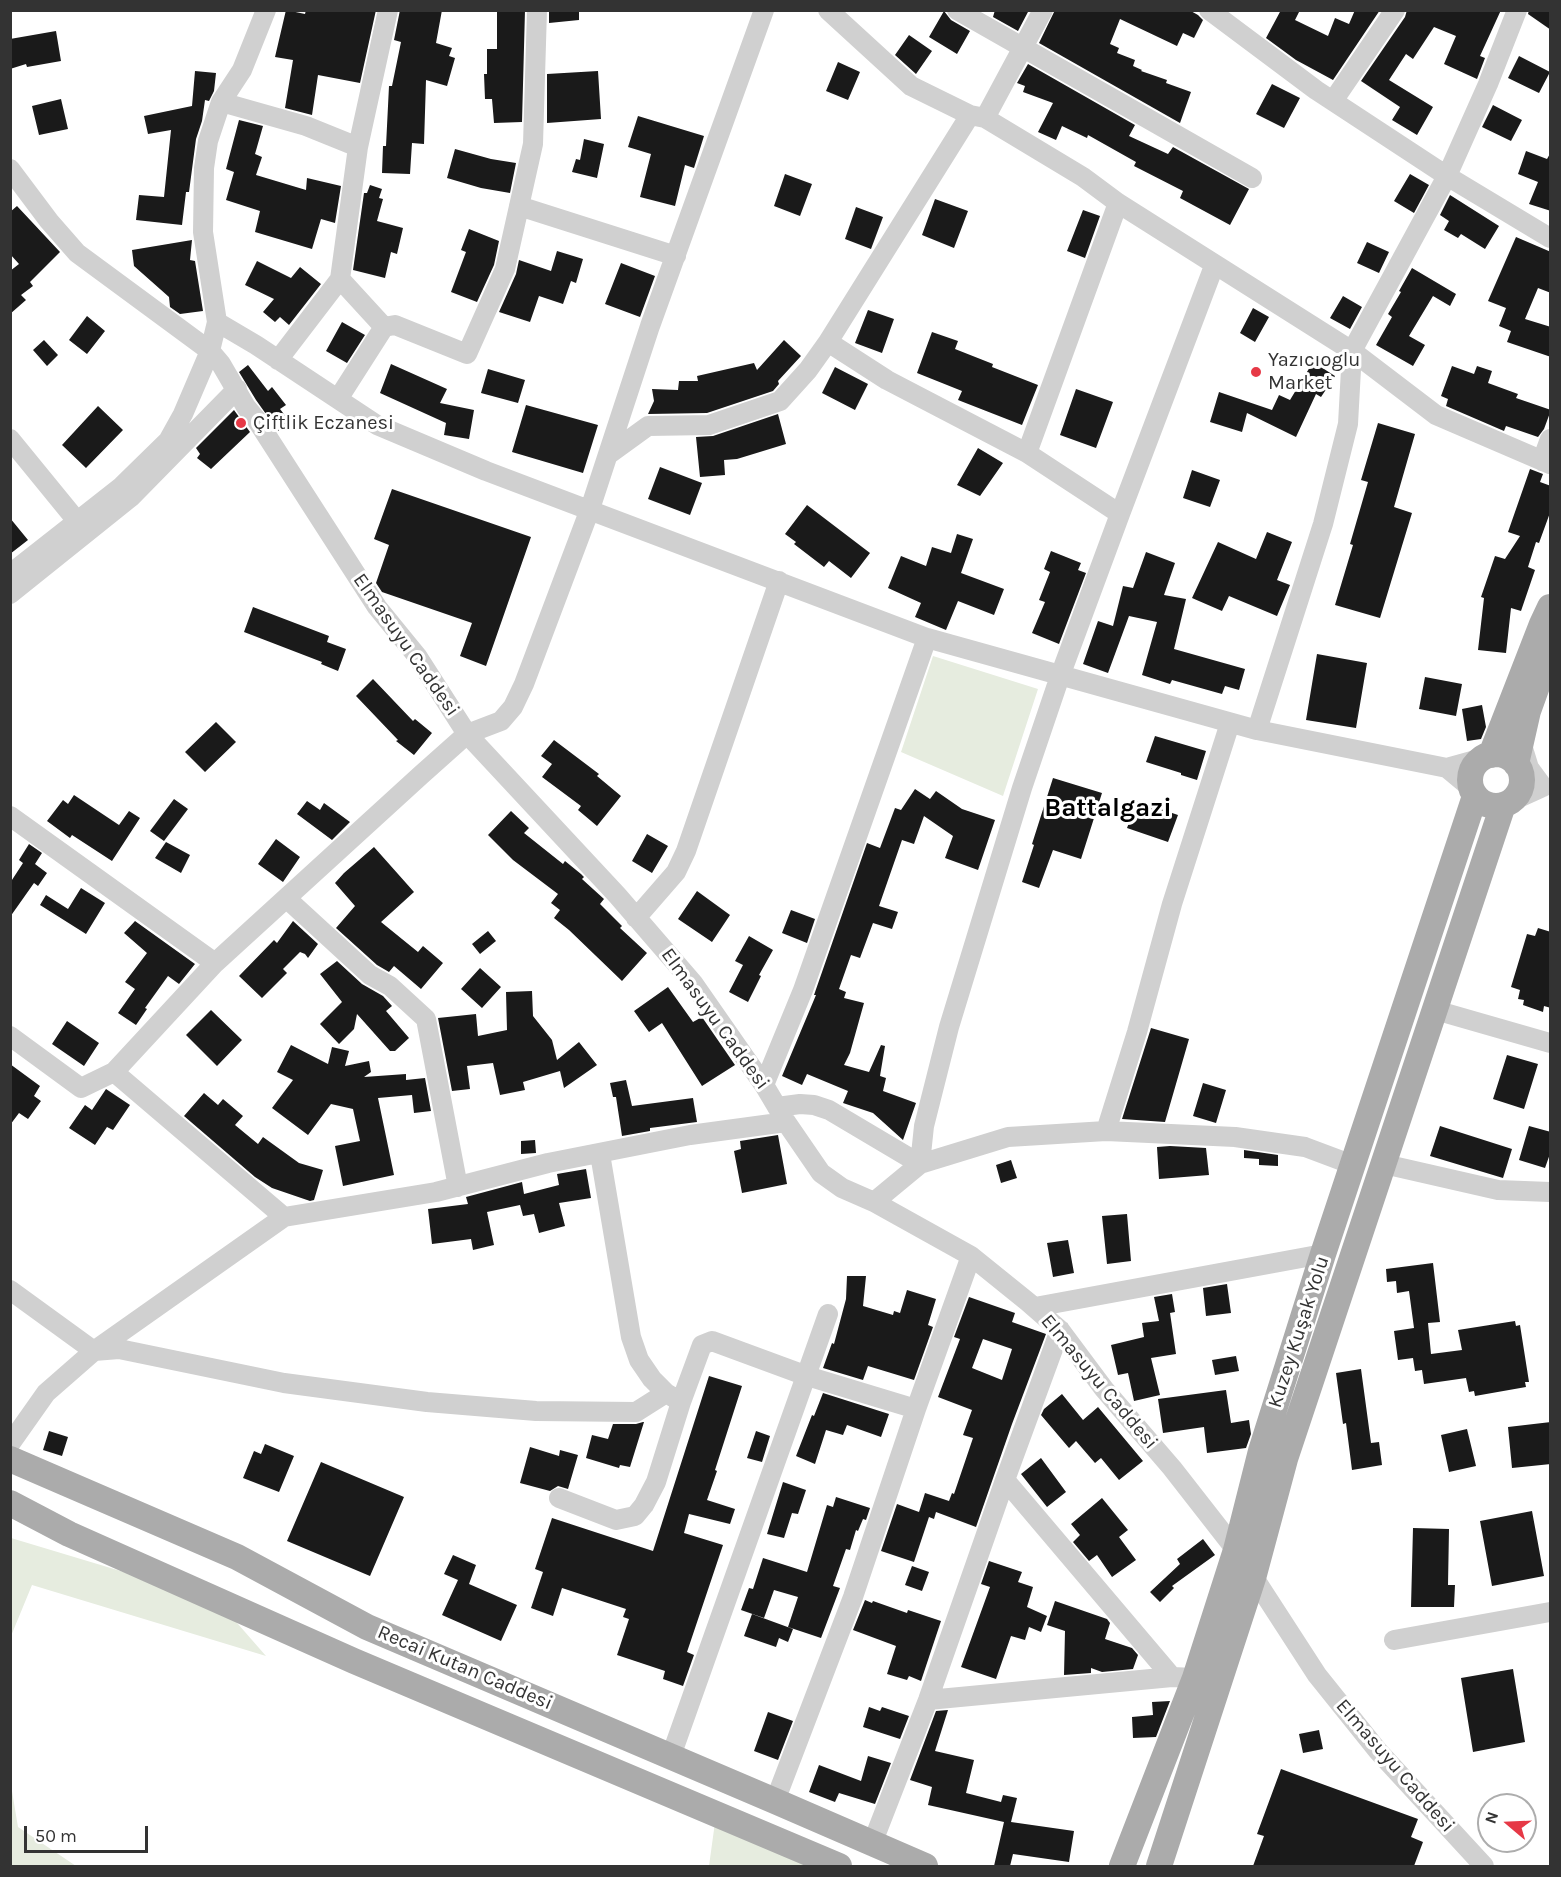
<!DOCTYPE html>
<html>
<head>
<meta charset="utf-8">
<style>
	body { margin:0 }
	#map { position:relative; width:1561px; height:1877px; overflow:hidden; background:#fff; font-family:Karla,sans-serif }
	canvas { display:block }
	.frame { position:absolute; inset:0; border:12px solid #333; pointer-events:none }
	.north { position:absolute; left:1477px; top:1793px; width:60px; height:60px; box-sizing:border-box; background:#fff; border:2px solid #adadad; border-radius:50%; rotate:289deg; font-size:16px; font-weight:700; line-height:24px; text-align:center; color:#333 }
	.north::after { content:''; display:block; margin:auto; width:21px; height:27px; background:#e63946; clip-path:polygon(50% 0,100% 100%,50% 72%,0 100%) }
	.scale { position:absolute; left:24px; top:1826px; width:124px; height:27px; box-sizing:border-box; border:3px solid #333; border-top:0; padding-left:8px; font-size:18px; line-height:21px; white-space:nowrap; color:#333; -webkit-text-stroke:4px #fff; paint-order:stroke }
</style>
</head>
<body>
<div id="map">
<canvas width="1561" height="1877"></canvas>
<div class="frame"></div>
<div class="north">N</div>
<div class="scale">50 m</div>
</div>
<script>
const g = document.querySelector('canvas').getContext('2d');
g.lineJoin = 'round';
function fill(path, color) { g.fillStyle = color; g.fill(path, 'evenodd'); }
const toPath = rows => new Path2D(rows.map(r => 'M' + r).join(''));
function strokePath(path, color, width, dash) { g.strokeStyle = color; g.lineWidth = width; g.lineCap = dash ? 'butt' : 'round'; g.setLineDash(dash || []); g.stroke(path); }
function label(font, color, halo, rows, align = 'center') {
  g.font = font + ' Karla,sans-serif'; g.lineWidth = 6; g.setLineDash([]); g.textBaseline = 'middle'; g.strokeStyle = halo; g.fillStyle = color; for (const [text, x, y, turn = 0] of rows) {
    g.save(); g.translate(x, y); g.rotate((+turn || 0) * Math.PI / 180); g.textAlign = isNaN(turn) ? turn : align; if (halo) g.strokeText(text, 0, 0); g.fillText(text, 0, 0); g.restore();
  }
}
fill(toPath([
	[933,656,1038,689,1003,796,901,752],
	[11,1538,217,1600,266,1656,32,1585,11,1636],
	[11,1785,18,1827,76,1866,11,1866],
	[716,1815,811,1866,709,1866]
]), '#e6ecdf');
fill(toPath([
	[286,10,305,14,306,10,376,10,360,83,318,75,312,115,285,108,293,60,275,57],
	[400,10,442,10,436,43,452,48,449,56,455,58,447,86,426,80,424,144,412,143,410,174,382,173,383,146,386,146,389,86,392,86,401,42,394,40],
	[497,10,525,10,522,122,494,123,492,99,485,99,484,74,487,74,487,49,497,49],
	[549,10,579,10,579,20,549,23],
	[995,10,1029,10,1018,31,993,17],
	[1055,10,1189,10,1198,15,1203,20,1194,38,1183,33,1177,46,1120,19,1110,44,1119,48,1117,53,1135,60,1133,66,1142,70,1141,71,1167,80,1166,83,1191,92,1180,123,1039,43],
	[1281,10,1300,10,1295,20,1328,36,1335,18,1349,24,1355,10,1380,10,1333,80,1296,60,1266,38],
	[1407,10,1501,10,1480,56,1485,58,1477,79,1444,64,1456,36,1434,27,1413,59,1406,54,1389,80,1433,107,1417,135,1392,120,1400,107,1361,81,1405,17],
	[1529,10,1551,10,1551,30,1528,14],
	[944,11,951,20,970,31,957,54,929,37],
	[56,31,61,61,27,67,26,64,10,69,10,39],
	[909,35,932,51,916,74,895,55],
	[1519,56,1550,72,1539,93,1508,78],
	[838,62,860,72,848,100,826,91],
	[1028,64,1135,125,1129,136,1168,154,1173,147,1249,189,1230,225,1180,198,1183,191,1134,166,1136,162,1088,135,1087,138,1062,126,1056,140,1038,132,1053,103,1023,92,1025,86,1017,83],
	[195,71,216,73,214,91,209,101,205,100,202,121,196,139,189,192,186,192,182,225,136,220,139,195,164,197,171,130,148,134,144,116,192,106],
	[598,71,601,119,547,123,547,74],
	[1272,84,1300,98,1284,128,1256,114],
	[61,99,68,129,39,135,32,106],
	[1493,105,1522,120,1511,141,1482,127],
	[638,116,704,136,694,168,685,165,675,206,640,197,651,154,628,147],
	[239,120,263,126,255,154,262,157,256,175,306,190,307,178,341,186,335,223,321,219,312,249,255,232,260,211,226,200,234,172,226,169],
	[584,139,604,144,597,178,572,172,576,159,580,160],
	[455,149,491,159,516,163,510,193,481,188,447,178],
	[1526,151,1547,159,1551,152,1551,211,1529,204,1538,182,1518,174],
	[785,174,812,184,800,216,774,206],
	[1410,174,1429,185,1414,213,1394,201],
	[370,185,382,189,379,198,383,199,377,221,403,228,397,254,391,252,385,278,353,270,364,193,367,193],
	[1450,195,1499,226,1485,249,1461,234,1458,238,1444,230,1449,221,1440,215],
	[935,199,968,211,954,248,922,235],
	[17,206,60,252,30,282,33,286,21,295,26,300,10,314,10,271,19,264,10,254,10,212],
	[856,207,883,217,871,249,845,239],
	[1083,210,1100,216,1085,258,1067,251],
	[469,229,499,241,494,265,477,302,451,292,466,252,461,250],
	[1516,237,1551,252,1551,293,1538,288,1525,319,1551,327,1551,357,1507,342,1511,331,1499,326,1506,308,1488,301],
	[192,240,190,260,195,261,203,311,180,314,170,307,169,297,134,266,132,250],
	[1367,242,1389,252,1379,273,1357,263],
	[557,251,583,259,576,283,571,281,563,304,539,296,530,322,499,312,516,274,519,260,551,271],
	[257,261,291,278,300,267,321,284,289,325,280,317,275,322,263,312,274,299,245,285],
	[621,263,655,276,640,317,605,304],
	[1412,268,1456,294,1450,306,1433,296,1409,336,1425,345,1413,366,1376,345,1392,317,1388,314,1401,292,1399,291],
	[1343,296,1362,307,1350,329,1330,318],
	[1253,308,1269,317,1255,342,1240,333],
	[868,310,894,319,882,353,855,343],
	[87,316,105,331,87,354,69,340],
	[342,322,365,335,347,363,326,351],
	[932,332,958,341,955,349,993,364,992,367,1038,385,1022,425,958,400,962,391,917,373],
	[44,340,58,355,47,366,33,350],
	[784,340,801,356,778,381,779,384,773,391,707,413,648,414,654,401,652,389,678,390,679,381,698,381,697,376,754,363,757,370],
	[1313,362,1335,376,1321,397,1316,394,1296,437,1247,413,1242,432,1210,422,1219,392,1272,410,1279,395,1290,400],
	[391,364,447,389,440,403,474,410,469,439,444,435,446,423,380,393],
	[248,365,268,391,272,387,286,405,280,409,290,422,278,431,256,400,239,372],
	[1452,366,1474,374,1477,366,1492,371,1488,383,1518,394,1516,398,1551,410,1544,429,1538,437,1506,426,1504,431,1446,406,1448,399,1441,396],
	[835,367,868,384,855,410,822,393],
	[488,369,525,380,518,403,481,393],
	[1076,389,1113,402,1096,448,1060,435],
	[526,405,598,425,583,473,512,452],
	[98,406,123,430,86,468,62,445],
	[234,410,250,432,211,469,197,458,200,454,196,448],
	[778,414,786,444,737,459,724,460,725,475,700,477,696,437,713,436],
	[1378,423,1415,434,1394,507,1412,513,1380,618,1335,605,1353,545,1350,544,1368,482,1361,480],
	[978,448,1003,463,980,496,957,485],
	[660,467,702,483,690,515,648,499],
	[1530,469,1543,474,1540,482,1551,486,1551,510,1539,543,1536,542,1528,567,1535,570,1521,611,1511,608,1506,653,1478,650,1484,598,1481,597,1495,556,1505,559,1520,536,1508,532],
	[1192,470,1220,480,1210,507,1183,498],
	[392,489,531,537,486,666,460,656,472,623,382,592,376,583,389,545,374,539],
	[807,505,870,553,851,578,829,561,824,567,794,544,796,542,785,534],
	[10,518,28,540,10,554],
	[1267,532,1292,542,1277,580,1290,585,1277,616,1229,596,1222,611,1192,598,1218,542,1256,559],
	[957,534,973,539,961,573,1004,589,994,615,958,601,946,630,915,617,921,603,888,588,901,556,926,566,932,547,951,553],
	[1051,551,1081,563,1078,570,1086,573,1059,644,1032,633,1045,602,1039,600,1050,572,1044,569],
	[1146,552,1175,563,1164,595,1186,599,1174,649,1245,669,1239,690,1225,686,1222,694,1172,680,1170,684,1142,675,1157,622,1129,616,1108,673,1083,664,1098,621,1113,626,1123,586,1133,588],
	[253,607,329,636,327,642,346,649,338,671,321,664,322,662,244,632],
	[1317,654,1367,663,1356,728,1306,720],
	[1425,677,1462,684,1456,716,1419,709],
	[373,679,413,721,415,719,432,733,414,755,396,741,398,740,356,696],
	[1482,705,1486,727,1481,739,1467,741,1462,709],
	[216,722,236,742,205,772,185,752],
	[1155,736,1206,751,1197,780,1181,775,1181,773,1146,762],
	[554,740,599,774,597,776,621,796,597,826,578,810,581,806,542,777,552,764,541,756],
	[1053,778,1102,793,1081,859,1053,850,1039,888,1022,882,1034,845,1032,844],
	[915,789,930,799,936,791,962,809,995,820,978,870,945,858,953,836,924,816,914,844,902,840,879,906,898,912,892,929,873,923,860,958,851,955,839,989,846,992,844,998,864,1003,850,1053,844,1065,869,1072,881,1045,885,1046,880,1076,886,1078,883,1091,916,1103,903,1140,873,1113,843,1103,848,1091,807,1074,802,1085,782,1076,816,995,814,995,867,843,880,848,895,808,901,810],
	[74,795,119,825,129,811,140,818,112,861,72,835,70,838,47,821,63,800,68,804],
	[174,799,188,809,164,841,150,831],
	[307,801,320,810,324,803,350,822,332,840,297,814],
	[1137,801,1178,815,1168,842,1127,828],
	[511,811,529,828,524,833,563,864,565,861,581,874,584,877,582,879,604,899,600,904,622,926,620,928,647,953,622,981,569,930,554,918,560,910,551,903,558,894,513,860,488,835],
	[647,834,668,846,652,873,632,861],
	[276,839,300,857,283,882,258,864],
	[166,842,190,855,181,873,155,858],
	[29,844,42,853,35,864,47,873,38,886,34,883,10,917,10,883,23,863,19,860],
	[374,847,414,892,381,922,418,952,423,946,443,963,421,989,394,966,389,972,377,965,336,928,355,906,335,883,344,873],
	[81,888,105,903,86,934,40,905,46,895,68,909],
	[697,891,730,915,712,942,678,919],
	[791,910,815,919,807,943,782,933],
	[135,921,195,964,179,984,168,976,145,1008,147,1009,136,1025,118,1013,135,989,125,982,147,953,124,933],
	[293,921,318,944,308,958,305,954,300,952,283,969,287,973,262,998,239,976,274,940,277,943],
	[1538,928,1551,932,1551,1008,1544,1006,1543,1012,1523,1005,1524,1000,1518,999,1520,990,1511,987,1527,934,1535,936],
	[488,931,496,941,480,954,472,944],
	[749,936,773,950,759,975,761,976,748,1002,729,992,743,965,735,961],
	[337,961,362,984,383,996,392,1006,386,1011,409,1038,395,1051,390,1051,357,1014,354,1029,339,1044,320,1024,342,1002,320,974],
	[480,968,501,987,482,1008,461,989],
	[668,987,693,1022,702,1017,735,1065,702,1086,662,1023,649,1032,634,1011],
	[532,991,533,1016,552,1040,557,1060,579,1042,597,1065,564,1088,560,1071,523,1082,525,1090,500,1095,493,1063,467,1066,470,1089,452,1091,438,1018,476,1014,478,1036,507,1030,506,992],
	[211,1010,242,1040,217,1066,186,1035],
	[67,1021,99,1043,84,1066,52,1044],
	[1151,1028,1189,1039,1165,1122,1122,1119],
	[291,1045,328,1064,332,1047,349,1051,345,1066,369,1061,371,1072,364,1077,406,1074,406,1080,425,1078,431,1111,414,1113,412,1095,378,1098,394,1175,343,1186,335,1146,360,1141,353,1109,331,1104,308,1135,272,1108,293,1080,277,1072],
	[1507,1055,1538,1064,1524,1109,1493,1099],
	[10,1064,40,1086,34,1096,41,1101,28,1119,19,1113,10,1125],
	[626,1080,632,1106,693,1098,697,1122,650,1128,650,1131,622,1136,616,1097,613,1097,610,1083],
	[1203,1083,1226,1090,1216,1123,1193,1116],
	[106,1089,130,1105,113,1130,107,1127,95,1145,69,1128,85,1105,92,1110],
	[204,1093,218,1105,223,1099,243,1116,235,1125,258,1144,263,1137,299,1163,323,1170,314,1200,310,1201,272,1188,255,1177,184,1116],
	[1440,1126,1512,1149,1503,1178,1430,1156],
	[1529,1126,1551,1132,1551,1151,1545,1168,1519,1160],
	[778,1135,787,1184,742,1193,734,1151,741,1149,740,1141],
	[535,1140,536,1153,521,1154,521,1141],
	[1170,1146,1206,1148,1209,1175,1159,1179,1157,1147],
	[1244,1150,1278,1155,1278,1166,1259,1165,1259,1159,1244,1158],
	[1011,1160,1017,1178,1001,1183,996,1165],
	[586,1169,591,1198,559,1203,565,1226,539,1233,534,1214,523,1216,520,1205,487,1212,494,1245,473,1250,471,1239,432,1244,428,1209,468,1204,466,1197,522,1182,524,1194,559,1185,557,1174],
	[1127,1214,1131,1261,1107,1264,1102,1216],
	[1068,1240,1074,1273,1053,1277,1047,1243],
	[1433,1263,1440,1322,1428,1323,1431,1354,1462,1350,1458,1330,1515,1321,1516,1326,1520,1325,1529,1382,1525,1382,1526,1387,1475,1396,1474,1391,1469,1392,1466,1378,1424,1384,1422,1370,1415,1371,1413,1358,1398,1360,1394,1331,1414,1328,1409,1291,1397,1293,1396,1281,1387,1282,1386,1269],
	[847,1276,866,1276,863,1306,893,1315,894,1311,900,1313,907,1290,936,1299,928,1325,933,1327,914,1380,868,1366,863,1380,823,1368,832,1343,834,1344,846,1299],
	[1227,1284,1231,1313,1206,1316,1203,1288],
	[1172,1294,1175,1312,1170,1313,1176,1354,1151,1358,1160,1395,1134,1401,1128,1373,1118,1375,1111,1345,1144,1337,1142,1323,1159,1321,1154,1297],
	[969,1297,1015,1313,1012,1322,1046,1334,1012,1424,976,1527,936,1512,934,1519,929,1517,914,1562,881,1551,897,1504,919,1512,925,1493,949,1501,952,1493,954,1494,973,1438,963,1435,972,1410,938,1397,960,1339,954,1337],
	[983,1339,1012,1349,1002,1380,972,1368],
	[1236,1356,1239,1371,1215,1375,1212,1360],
	[1361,1369,1371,1443,1379,1442,1382,1465,1352,1470,1346,1423,1343,1424,1336,1373],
	[709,1376,742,1386,715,1470,717,1471,707,1500,735,1509,730,1524,689,1514,684,1533,723,1545,687,1652,694,1655,683,1686,663,1679,665,1671,617,1655,629,1619,623,1617,626,1609,562,1588,553,1616,531,1608,543,1572,535,1569,552,1518,653,1551],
	[1226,1390,1231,1423,1249,1420,1251,1434,1246,1448,1207,1453,1204,1427,1163,1433,1158,1399],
	[823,1393,889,1414,881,1437,847,1425,843,1435,826,1430,815,1464,796,1456,812,1415,814,1416],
	[1062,1394,1083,1420,1098,1407,1143,1461,1119,1480,1101,1458,1095,1463,1076,1441,1069,1448,1041,1415,1044,1409],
	[643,1422,644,1422,630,1467,620,1465,619,1468,586,1458,592,1435,608,1439,613,1424,636,1424],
	[1551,1422,1551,1464,1512,1468,1508,1427],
	[1467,1429,1476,1466,1449,1472,1441,1435],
	[49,1431,68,1437,62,1456,43,1450],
	[756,1431,770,1436,762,1462,747,1458],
	[265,1444,294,1456,279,1492,243,1478,254,1451,261,1454],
	[530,1447,559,1456,560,1450,578,1455,568,1489,558,1486,550,1491,520,1483],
	[1041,1458,1066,1492,1047,1507,1021,1474],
	[321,1462,404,1497,370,1576,287,1541],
	[783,1482,806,1490,798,1514,792,1513,784,1538,767,1534],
	[836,1497,870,1508,866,1520,863,1519,858,1531,856,1530,850,1550,846,1549,833,1586,840,1588,821,1638,788,1627,798,1597,774,1590,764,1618,741,1610,749,1588,753,1589,763,1558,807,1572,827,1505,833,1507],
	[1102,1498,1128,1530,1119,1537,1136,1560,1112,1577,1097,1555,1089,1561,1073,1542,1080,1535,1071,1524],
	[1532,1511,1544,1576,1492,1586,1480,1521],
	[1413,1528,1449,1529,1448,1585,1455,1585,1454,1607,1411,1607],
	[1203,1539,1215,1555,1172,1586,1174,1588,1160,1602,1150,1592,1180,1564,1177,1559],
	[453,1555,476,1565,469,1584,517,1605,501,1641,442,1615,458,1580,444,1574],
	[989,1561,1022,1572,1018,1582,1033,1587,1027,1607,1047,1616,1041,1632,1029,1627,1025,1640,1011,1636,996,1679,961,1667,990,1587,981,1584],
	[912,1566,929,1572,922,1591,905,1585],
	[865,1600,872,1603,873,1601,907,1613,908,1610,941,1621,921,1681,909,1676,907,1680,887,1674,896,1646,853,1630],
	[1055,1601,1107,1619,1110,1623,1105,1639,1132,1648,1138,1655,1133,1669,1102,1672,1091,1668,1091,1673,1064,1675,1065,1631,1047,1625],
	[752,1614,793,1629,788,1642,779,1638,776,1647,744,1636],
	[1513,1669,1525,1742,1473,1752,1461,1678],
	[1170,1701,1156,1737,1133,1738,1132,1717,1153,1715,1152,1702],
	[869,1707,880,1711,882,1707,909,1716,900,1739,863,1727],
	[948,1710,935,1751,974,1760,966,1793,1001,1802,1003,1795,1017,1798,1011,1822,1074,1831,1069,1862,1013,1854,1010,1866,994,1866,1004,1822,928,1805,932,1787,910,1780,936,1711],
	[768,1712,793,1721,778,1760,754,1751],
	[1319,1730,1323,1749,1303,1753,1299,1734],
	[868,1756,891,1763,875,1804,839,1793,835,1802,809,1792,819,1765,861,1781],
	[1281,1769,1418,1819,1411,1837,1423,1842,1414,1866,1253,1866,1264,1836,1257,1834]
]), '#1a1a1a');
strokePath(toPath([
	[266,10,242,70,221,102,208,141,204,168,203,232,217,322,210,351,221,364,246,407,256,419,377,607,417,656,467,734,617,895,693,983,764,1085,786,1122,821,1173,842,1188,874,1202,971,1256,1028,1302,1060,1330,1104,1389,1172,1468,1236,1550,1317,1675,1378,1751,1484,1866],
	[828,10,911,86,970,115,985,118,1083,177,1118,203,1352,351,1436,415,1550,464],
	[957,10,1252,178],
	[1209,10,1316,90,1447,176,1550,238],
	[1333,101,1395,10],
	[221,102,306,126,358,147,340,279,278,360],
	[970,115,828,342,887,380,1027,453,1120,514],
	[985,118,1043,10],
	[358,147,388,10],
	[10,169,49,221,77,253,210,351,183,414,168,441,122,486,10,574],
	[519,206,676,256],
	[340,279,384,327],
	[217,322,256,345,377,425,486,471,927,638,1257,730,1447,768,1483,758],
	[338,399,384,327,395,325,467,354,505,269,533,144,537,10],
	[10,439,77,521],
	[1027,453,1118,203],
	[608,455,648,426,709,425,780,401,808,370,828,342],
	[1542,461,1550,439],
	[10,594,131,497,237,389],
	[1257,730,1323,524,1348,424,1352,351,1447,176,1488,84,1517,10],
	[1521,742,1529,768,1543,787],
	[1447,768,1471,788],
	[1510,802,1543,787],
	[10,816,215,963,421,775,467,734,501,721,513,707,524,684,590,509,650,326,764,10],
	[286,898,370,975,390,986,426,1019,458,1187],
	[636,918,676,872,686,851,779,581],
	[215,963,114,1072,284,1217],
	[1435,1010,1550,1043],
	[10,1036,81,1088,114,1072],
	[764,1085,803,990,927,638],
	[777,1107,800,1104,814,1105,829,1110,920,1164,1008,1137,1106,1131,1235,1137,1305,1147,1353,1165],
	[1106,1131,1137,1032,1172,904,1230,723],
	[600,1154,631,1337,639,1360,652,1379,666,1393,676,1399],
	[1384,1164,1498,1190,1550,1192],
	[874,1202,920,1164,924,1126,949,1027,1022,788,1060,676,1120,514,1214,266],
	[10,1290,94,1351,284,1217,436,1192,548,1163,690,1135,786,1122],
	[1035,1307,1323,1254],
	[10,1444,46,1393,94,1351,119,1349,284,1383,427,1402,536,1411,636,1412,666,1393],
	[1005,1480,1172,1677],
	[559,1498,616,1520,635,1516,644,1505,656,1482,681,1402,702,1345,712,1341,807,1376,916,1409],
	[1394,1640,1550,1612],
	[928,1700,1172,1677,1195,1678],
	[671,1756,828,1314],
	[775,1801,853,1597,916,1409,971,1256],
	[872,1844,928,1700,1005,1480,1060,1330]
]), '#d0d0d0', 20);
strokePath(toPath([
	'1470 780a26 26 0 1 1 52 0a26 26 0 1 1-52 0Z',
	[1491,755,1542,624,1550,607],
	[1516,764,1528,711,1550,650],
	[10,1459,237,1557,367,1627,775,1801,925,1866],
	[10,1503,69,1534,354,1661,839,1866],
	[1122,1866,1195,1678,1236,1550,1261,1451,1323,1254,1475,796],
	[1159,1866,1253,1578,1285,1459,1503,805]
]), '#ababab', 26);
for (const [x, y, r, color] of [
	[1256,372,6,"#e63946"],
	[241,423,6,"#e63946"]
]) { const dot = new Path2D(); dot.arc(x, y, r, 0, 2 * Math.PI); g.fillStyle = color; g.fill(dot); strokePath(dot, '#fff', 2); }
label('20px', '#333', '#fff', [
	["Yazıcıoglu",1268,360],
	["Market",1268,383],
	["Çiftlik Eczanesi",253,423]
], 'left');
label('20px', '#333', '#fff', [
	["Elmasuyu Caddesi",406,645,55],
	["Elmasuyu Caddesi",715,1019,54],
	["Kuzey Kuşak Yolu",1299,1332,-72],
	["Elmasuyu Caddesi",1099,1382,50],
	["Recai Kutan Caddesi",465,1668,23],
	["Elmasuyu Caddesi",1395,1766,49]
]);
label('bold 26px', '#000', '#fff', [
	["Battalgazi",1108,809]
]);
</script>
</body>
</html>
